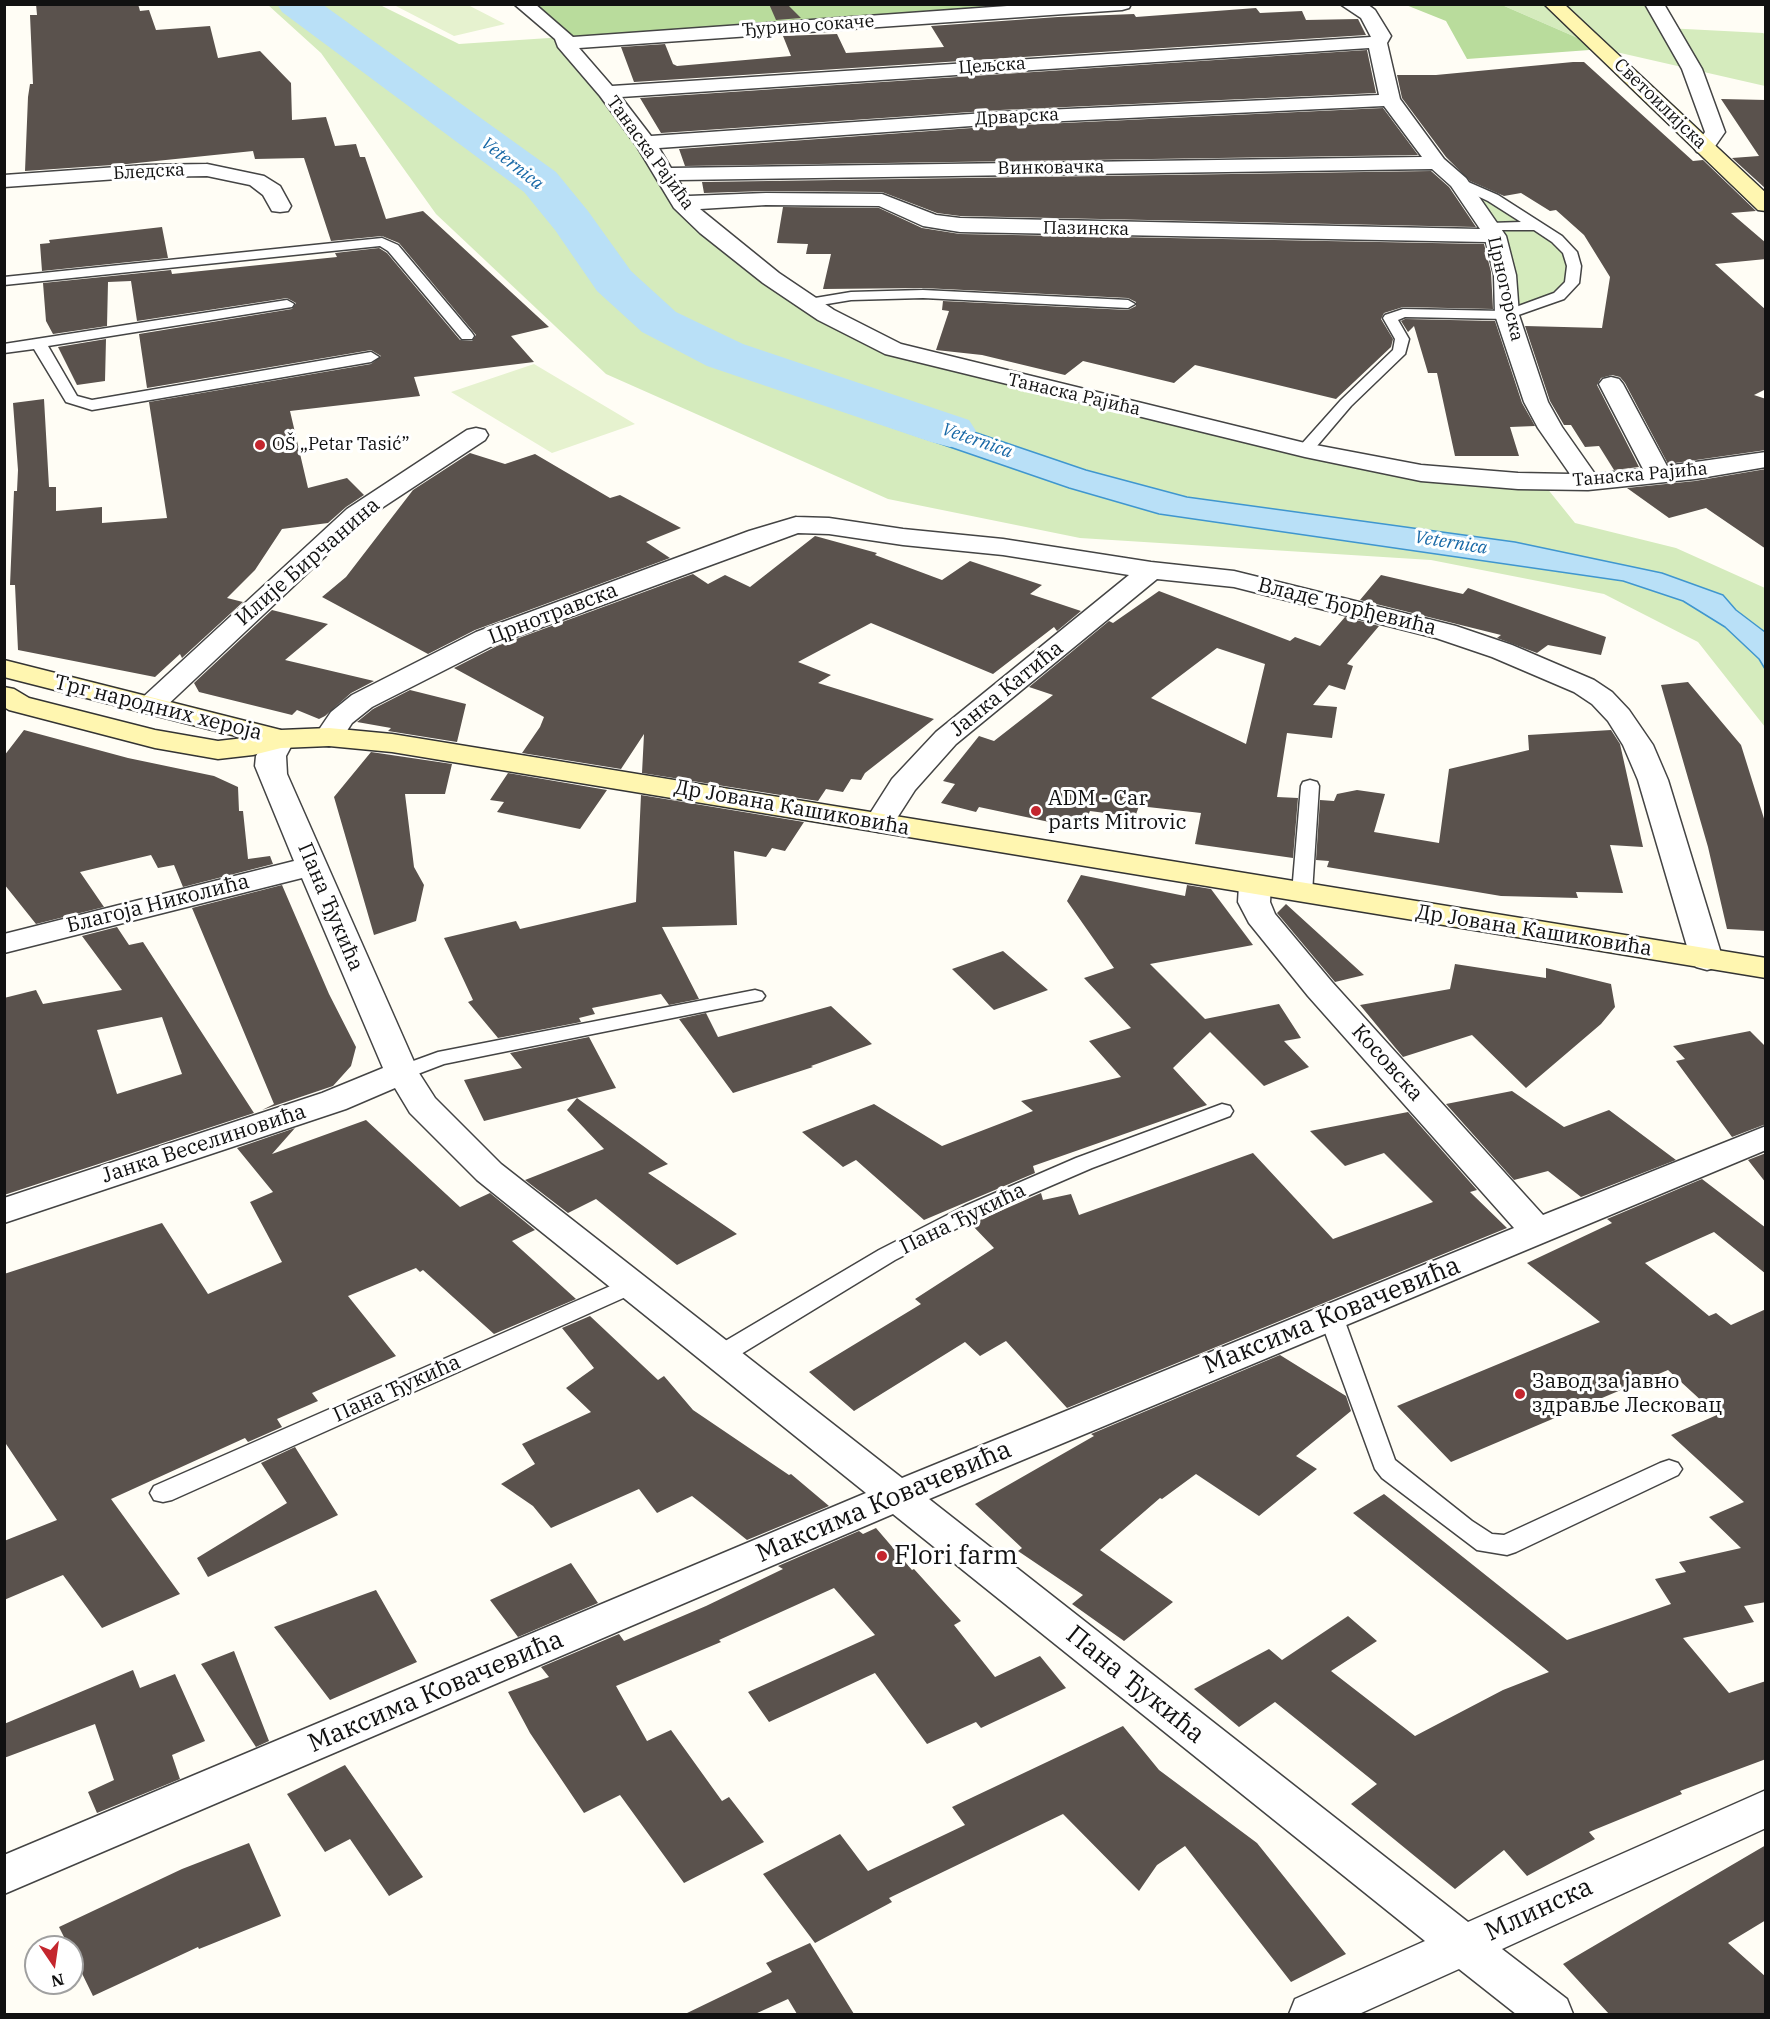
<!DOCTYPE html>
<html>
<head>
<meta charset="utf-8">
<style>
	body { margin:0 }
	#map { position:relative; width:1770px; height:2019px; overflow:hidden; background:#fffdf5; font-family:"IBM Plex Serif",serif }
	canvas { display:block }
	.frame { position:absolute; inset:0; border:6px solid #111; pointer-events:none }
	.north { position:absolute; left:24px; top:1935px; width:60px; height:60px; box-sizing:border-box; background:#fff; border:2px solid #a0a0a0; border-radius:50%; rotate:167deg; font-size:16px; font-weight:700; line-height:24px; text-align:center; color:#111 }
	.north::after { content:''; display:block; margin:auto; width:21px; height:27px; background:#c4262e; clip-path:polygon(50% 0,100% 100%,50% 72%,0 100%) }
</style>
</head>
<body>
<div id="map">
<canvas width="1770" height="2019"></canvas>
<div class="frame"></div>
<div class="north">N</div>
</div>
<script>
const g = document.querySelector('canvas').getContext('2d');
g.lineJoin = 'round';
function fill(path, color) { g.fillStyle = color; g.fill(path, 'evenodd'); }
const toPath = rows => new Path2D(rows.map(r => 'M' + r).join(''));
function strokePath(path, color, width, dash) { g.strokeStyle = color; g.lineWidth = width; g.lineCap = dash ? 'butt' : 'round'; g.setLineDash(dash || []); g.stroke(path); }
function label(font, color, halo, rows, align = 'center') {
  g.font = font + ' "IBM Plex Serif",serif'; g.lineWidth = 6; g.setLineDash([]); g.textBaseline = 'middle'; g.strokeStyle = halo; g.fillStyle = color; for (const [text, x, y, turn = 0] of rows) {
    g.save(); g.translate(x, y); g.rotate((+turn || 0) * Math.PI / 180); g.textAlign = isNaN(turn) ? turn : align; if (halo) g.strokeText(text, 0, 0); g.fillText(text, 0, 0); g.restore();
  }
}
fill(toPath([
	[268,5,380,5,459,44,564,37,708,228,893,349,1305,450,1542,482,1575,523,1676,548,1765,588,1765,727,1698,642,1604,594,1431,560,1080,538,888,499,606,374,436,214,321,53],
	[1502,5,1654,5,1666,28,1763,33,1766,35,1765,86,1603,49],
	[1459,182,1557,239,1574,266,1559,296,1507,315,1505,275]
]), '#d5ebbd');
fill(toPath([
	[1041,4,564,37,523,5],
	[1406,5,1502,5,1603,49,1467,59,1446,21]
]), '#b9dc9c');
fill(toPath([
	[394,5,468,5,505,24,454,36],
	[534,364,635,424,552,453,451,392]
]), '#e6f2cf');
const water = toPath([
	[868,396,1086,470,1187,497,1515,542,1662,573,1723,595,1736,610,1765,632,1765,669,1759,659,1725,627,1683,601,1623,581,1159,514,1069,488,839,409,868,396]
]);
fill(water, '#b9e0f7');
strokePath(water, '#3f96cf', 1.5);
fill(toPath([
	[277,4,322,4,556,172,588,211,631,271,676,312,743,344,969,420,976,431,969,442,950,447,931,442,707,366,642,332,597,291,555,230,524,192,282,12,277,4]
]), '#b9e0f7');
fill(toPath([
	[36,4,138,4,140,11,149,10,156,30,210,26,218,58,260,51,291,83,292,120,326,117,335,146,356,144,360,157,365,157,386,219,423,211,549,327,511,336,534,362,414,377,420,396,290,411,308,488,347,478,364,495,346,507,328,523,282,529,255,570,227,598,243,602,182,658,180,654,155,677,18,650,15,585,10,585,14,491,17,491,18,470,13,403,44,399,49,487,56,487,56,511,102,507,102,523,167,518,149,402,371,364,381,356,371,350,147,388,139,334,292,309,296,303,287,298,137,321,131,281,108,282,107,326,53,334,46,321,43,283,171,270,172,274,337,257,335,253,379,248,387,253,460,340,472,341,476,335,399,243,382,236,331,241,304,158,255,159,253,151,127,164,25,171,28,97,30,84,33,84,30,15,37,15],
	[769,4,787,4,801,18,776,20],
	[1256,8,1260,13,1302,11,1306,20,1358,19,1366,35,634,82,621,47,665,44,673,64,677,66,791,56,783,36,837,34,846,53,944,47,931,26,1058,17,1134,14,1136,17],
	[1367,50,1376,93,1000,110,661,133,640,98],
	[1573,62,1584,62,1693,161,1703,160,1756,211,1731,213,1766,243,1766,259,1715,264,1766,310,1766,389,1754,395,1766,399,1766,450,1668,464,1625,383,1620,377,1612,375,1601,378,1597,385,1639,467,1614,470,1599,446,1585,447,1571,425,1564,425,1550,401,1525,326,1602,328,1610,277,1584,235,1556,210,1550,211,1521,193,1504,196,1470,181,1446,157,1402,98,1397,75,1436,75],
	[1721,99,1766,100,1766,189,1732,158,1759,156],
	[1383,108,1418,155,685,166,679,149,1000,126],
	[1431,171,1449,187,1476,227,960,216,937,213,882,192,766,191,704,193,702,182],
	[783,207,879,208,922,228,960,234,1484,244,1491,272,1493,309,1403,307,1384,313,1381,319,1393,339,1391,347,1336,399,1195,365,1174,383,1083,361,1065,375,982,355,936,350,949,311,942,310,943,301,1128,310,1136,306,1136,302,1128,298,923,288,823,289,831,254,806,254,808,244,777,243],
	[162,227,168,258,42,271,40,244,50,243,49,240],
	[1405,319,1495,321,1522,403,1535,426,1510,427,1519,456,1455,456,1437,373,1428,373,1414,326,1408,332,1401,321],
	[106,339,105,381,77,385,58,347],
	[470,453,505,464,535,454,610,498,620,495,681,528,646,542,670,558,475,630,428,654,322,597,346,577,413,490],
	[1766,469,1766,549,1706,508,1669,518,1627,488,1695,481],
	[815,536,877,553,875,555,942,580,970,561,1042,585,1030,594,1081,611,1057,631,1054,627,993,674,871,623,798,662,831,675,818,683,934,719,865,773,861,780,851,779,843,792,826,789,818,801,642,773,644,734,621,769,522,753,540,727,544,717,454,668,497,646,693,574,708,584,725,575,750,587],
	[1381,575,1463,594,1468,588,1606,637,1601,655,1548,645,1537,653,1497,638,1501,635,1360,600],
	[1159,591,1290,641,1295,637,1320,646,1345,617,1379,626,1347,664,1353,666,1345,690,1329,685,1313,705,1337,707,1332,738,1287,733,1277,797,1298,798,1293,858,1195,844,1201,813,1139,806,1135,817,1090,811,1082,829,979,807,976,812,941,803,955,784,943,781,979,736,994,741,1053,695,1029,687,1109,621,1113,623],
	[1217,648,1265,664,1246,744,1151,698],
	[272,610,328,624,285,660,374,681,351,693,325,716,319,719,297,710,292,715,199,692,194,683],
	[1688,682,1741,745,1766,825,1766,931,1727,929,1708,847,1661,685],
	[410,690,466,704,457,742,388,731,391,728,357,722,373,709],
	[24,730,128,758,214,776,238,787,239,811,243,811,248,859,270,856,273,864,183,887,174,865,158,868,151,855,80,872,104,907,36,924,4,884,4,756],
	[1611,730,1620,744,1643,847,1610,845,1623,893,1576,892,1578,898,1501,896,1327,867,1329,861,1316,860,1320,800,1334,801,1337,794,1357,790,1385,794,1374,832,1439,843,1449,769,1529,750,1528,735],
	[371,752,452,764,445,794,405,794,414,867,424,885,416,921,374,935,334,797],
	[508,773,607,790,580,829,497,812,504,802,490,800],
	[641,795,804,822,785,851,772,848,766,857,734,851,737,925,662,927,699,999,669,1005,661,994,592,1008,595,1014,579,1018,581,1022,498,1038,468,1002,473,1000,444,938,516,921,520,929,636,902],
	[1081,875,1185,896,1187,885,1211,889,1253,945,1150,964,1205,1019,1279,1004,1301,1038,1284,1041,1309,1067,1264,1086,1210,1032,1173,1068,1207,1105,1033,1166,1035,1173,924,1220,856,1160,843,1167,802,1132,874,1104,942,1146,1033,1111,1021,1101,1121,1077,1089,1041,1131,1028,1084,978,1114,968,1067,901],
	[282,885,329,994,356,1047,351,1066,333,1086,262,1110,274,1104,192,908],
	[1286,904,1364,975,1335,982,1277,913],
	[117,927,129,945,143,942,254,1113,4,1195,4,998,36,990,43,1004,122,990,82,936],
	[162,1017,182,1074,117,1094,97,1030],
	[1003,951,1048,990,994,1010,952,969],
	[1455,964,1546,978,1546,968,1611,984,1615,1007,1601,1024,1526,1088,1472,1035,1403,1057,1360,1005,1450,989],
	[831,1006,872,1044,811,1066,813,1067,733,1093,679,1019,706,1013,718,1037],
	[1750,1031,1766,1047,1766,1124,1732,1137,1676,1061,1685,1059,1673,1046],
	[589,1037,616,1088,484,1121,464,1080,522,1068,510,1053],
	[1512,1091,1564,1127,1609,1110,1676,1160,1581,1197,1548,1171,1514,1180,1446,1104],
	[577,1098,668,1164,648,1173,737,1234,677,1265,596,1199,568,1213,525,1180,604,1149,567,1110],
	[1408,1112,1477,1190,1470,1192,1507,1228,1067,1408,1006,1341,980,1356,965,1342,854,1411,809,1372,921,1304,915,1299,994,1248,971,1224,1041,1193,1043,1200,1071,1194,1079,1215,1253,1153,1333,1239,1433,1202,1384,1153,1345,1166,1310,1131],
	[366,1120,460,1207,490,1193,535,1230,512,1241,576,1299,494,1334,423,1270,420,1272,416,1268,348,1296,396,1356,312,1393,318,1401,277,1419,282,1427,248,1442,245,1438,111,1499,180,1594,102,1628,63,1575,4,1600,4,1541,57,1520,4,1441,4,1274,162,1223,208,1294,282,1262,250,1202,273,1192,237,1148,295,1128,272,1154],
	[1766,1153,1766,1183,1748,1160],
	[1702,1179,1766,1228,1766,1274,1714,1232,1645,1263,1709,1316,1716,1313,1731,1325,1766,1309,1766,1602,1744,1606,1754,1622,1683,1638,1729,1693,1766,1681,1766,1759,1680,1791,1682,1794,1589,1832,1595,1839,1527,1876,1504,1850,1455,1889,1351,1804,1377,1784,1275,1702,1239,1727,1194,1689,1269,1649,1282,1660,1348,1616,1377,1641,1331,1671,1415,1736,1503,1690,1549,1672,1353,1513,1384,1494,1567,1640,1671,1604,1655,1579,1686,1572,1679,1562,1741,1548,1709,1517,1744,1502,1671,1435,1717,1415,1668,1370,1451,1462,1397,1406,1600,1322,1527,1263,1612,1223,1607,1219],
	[590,1316,658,1380,664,1376,693,1410,789,1475,791,1474,829,1506,747,1540,692,1496,657,1513,639,1489,551,1528,533,1506,501,1484,535,1464,522,1444,591,1412,566,1388,594,1368,562,1328],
	[1280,1355,1346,1396,1351,1411,1296,1456,1317,1469,1259,1516,1196,1474,1162,1499,1160,1498,1100,1550,1173,1602,1124,1641,1072,1604,1083,1595,1018,1551,1022,1548,975,1504,1094,1436,1091,1434],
	[295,1447,338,1515,208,1577,197,1558,287,1503,261,1463],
	[876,1528,912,1570,914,1569,961,1621,954,1625,995,1677,1040,1656,1066,1688,981,1728,976,1722,927,1744,875,1673,769,1722,748,1692,875,1635,834,1588,719,1640,721,1642,616,1686,647,1741,671,1730,722,1801,729,1797,764,1842,684,1883,620,1795,584,1813,530,1733,508,1692,549,1677,541,1667,619,1634,624,1641,706,1606,783,1569,778,1566,859,1531,863,1534],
	[571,1563,598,1603,518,1637,490,1600],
	[376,1590,417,1662,330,1700,274,1627],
	[234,1651,269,1741,256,1747,201,1664],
	[133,1670,140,1688,175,1674,205,1741,172,1755,180,1779,97,1813,88,1792,114,1780,95,1724,4,1758,4,1724],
	[1123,1726,1159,1770,1257,1843,1346,1954,1291,1982,1185,1846,1157,1865,1139,1891,1063,1814,889,1898,892,1902,815,1943,763,1874,840,1834,868,1871,965,1825,952,1807],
	[345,1765,423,1877,389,1896,350,1839,325,1852,287,1794],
	[249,1843,281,1916,199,1949,198,1947,93,1996,72,1953,72,1947,69,1947,59,1927,182,1869],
	[1766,1845,1766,1920,1728,1943,1766,1977,1766,2014,1609,2014,1563,1964],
	[810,1943,854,2014,797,2014,788,1999,755,2014,685,2014,772,1972,766,1963]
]), '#5a524d');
const lane = toPath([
	[1459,178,1498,195,1562,236,1577,252,1581,266,1579,283,1564,299,1507,319,1405,317,1398,320,1409,339,1405,354,1351,406,1311,453,1299,453,1297,450,1299,447,1341,400,1393,350,1395,339,1383,318,1385,315,1403,309,1505,311,1554,293,1565,282,1567,266,1563,253,1552,242,1534,230,1485,230,1483,227,1490,223,1521,222,1488,201,1454,185,1452,182,1459,178],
	[382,238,398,245,472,333,474,336,472,339,462,339,388,251,380,246,4,285,4,277,382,238],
	[923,290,1128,300,1135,304,1128,308,923,298,851,300,809,307,802,303,809,299,851,292,923,290],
	[287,300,294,304,292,307,48,346,77,396,92,400,371,352,379,357,371,362,92,410,66,402,34,349,4,353,4,344,287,300],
	[1310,780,1317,782,1319,786,1312,893,1309,897,1302,899,1295,897,1292,893,1301,786,1303,782,1310,780],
	[755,990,762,992,765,996,762,1000,488,1055,444,1064,402,1080,394,1078,391,1073,394,1068,438,1052,755,990],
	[1222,1104,1230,1106,1233,1111,1230,1116,1092,1168,981,1216,895,1260,728,1362,719,1364,710,1362,707,1356,710,1350,879,1250,965,1206,1076,1158,1222,1104],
	[631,1277,639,1279,643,1285,639,1291,172,1500,163,1502,154,1500,150,1493,154,1486,631,1277],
	[1331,1308,1339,1310,1343,1316,1395,1460,1472,1521,1492,1534,1504,1535,1660,1463,1669,1460,1678,1463,1682,1469,1678,1475,1516,1552,1507,1555,1477,1550,1382,1478,1375,1469,1319,1316,1323,1310,1331,1308]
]);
const street = toPath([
	[514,4,535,4,573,37,1035,4,1131,4,1129,8,1122,10,579,48,612,86,1371,37,1361,18,1340,4,1367,4,1375,10,1391,36,1387,43,1400,99,1444,159,1466,178,1506,236,1516,275,1519,315,1548,402,1562,427,1595,474,1643,469,1599,384,1603,379,1611,377,1619,379,1623,384,1667,466,1766,452,1766,467,1695,479,1588,490,1518,489,1421,481,1305,457,885,354,818,320,763,283,700,233,674,208,636,145,600,96,558,47,555,39,514,4],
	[1369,48,1379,95,1000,112,651,136,621,97,1369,48],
	[1384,106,1422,157,671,168,659,148,1000,124,1384,106],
	[1432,169,1451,186,1480,229,960,218,936,215,882,194,766,193,689,196,678,180,1432,169],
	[766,205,879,206,923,226,960,232,1486,242,1494,275,1495,315,1524,402,1538,428,1570,474,1518,473,1421,465,1305,443,901,344,834,310,779,273,700,209,766,205],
	[1645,4,1664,4,1702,69,1725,132,1711,152,1704,154,1697,152,1694,148,1705,132,1682,69,1645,4],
	[207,164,264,176,280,186,291,206,288,211,280,212,272,211,263,195,250,185,207,176,146,177,4,187,4,175,146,165,207,164],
	[476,428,485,430,488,435,485,440,365,519,162,710,152,713,142,710,138,704,142,698,347,509,467,430,476,428],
	[796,517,829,518,903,529,1003,539,1151,562,1234,571,1456,626,1512,645,1594,680,1612,692,1629,710,1653,745,1668,780,1723,960,1718,967,1707,970,1696,967,1691,960,1638,780,1623,745,1608,721,1592,704,1574,692,1492,657,1436,638,1234,587,1157,579,956,744,915,790,890,829,879,832,868,829,864,823,892,779,936,732,1129,575,1003,555,903,545,829,534,798,533,496,644,372,707,352,723,339,743,329,746,319,743,314,737,331,712,352,695,476,632,749,531,796,517],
	[280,730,290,733,295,739,286,756,287,774,419,1073,435,1098,501,1164,902,1478,1514,1228,1308,996,1249,923,1238,902,1239,885,1244,878,1255,876,1266,878,1271,885,1270,902,1275,914,1332,982,1543,1215,1766,1126,1766,1150,929,1499,1468,1922,1766,1790,1766,1828,1502,1949,1567,1999,1573,2014,1516,2014,1459,1969,1359,2014,1289,2014,1295,1999,1425,1941,893,1514,4,1894,4,1855,866,1493,477,1180,410,1113,395,1088,346,1109,4,1223,4,1198,322,1093,383,1068,302,878,4,953,4,934,294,861,255,766,256,756,270,733,280,730]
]);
const secondary = toPath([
	[1544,4,1564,4,1766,193,1766,211,1758,210,1544,4],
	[4,660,281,730,329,728,392,734,1766,958,1766,978,392,752,329,746,281,748,253,755,218,759,155,748,9,710,4,707,4,687,14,689,29,698,155,730,218,741,244,738,4,677,4,660]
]);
strokePath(lane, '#444', 3);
strokePath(street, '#444', 3);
strokePath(secondary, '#333', 3);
fill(lane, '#fff');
fill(street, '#fff');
fill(secondary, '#fff6b0');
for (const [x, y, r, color] of [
	[260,445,6,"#c4262e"],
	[1036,811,6,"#c4262e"],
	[1520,1394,6,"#c4262e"],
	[882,1556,6,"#c4262e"]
]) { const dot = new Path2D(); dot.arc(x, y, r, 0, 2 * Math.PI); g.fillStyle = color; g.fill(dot); strokePath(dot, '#fff', 2); }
label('18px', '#111', '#fff', [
	["Ђурино сокаче",808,26,-4],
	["Цељска",992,66,-4],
	["Светоилијска",1660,104,44],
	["Дрварска",1017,117,-3],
	["Танаска Рајића",650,153,54],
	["Винковачка",1051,168,-1],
	["Бледска",149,172,-3],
	["Пазинска",1086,229,1],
	["Црногорска",1505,289,77],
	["Танаска Рајића",1074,395,13],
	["Танаска Рајића",1640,475,-5]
]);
label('italic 18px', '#1768a6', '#fff', [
	["Veternica",512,164,38],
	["Veternica",977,441,19],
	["Veternica",1451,543,9]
]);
label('18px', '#111', '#fff', [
	["OŠ „Petar Tasić”",272,445]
], 'left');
label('21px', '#111', '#fff', [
	["Илије Бирчанина",308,562,-41],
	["Владе Ђорђевића",1347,607,14],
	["Црнотравска",553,614,-21],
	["Јанка Катића",1007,689,-39],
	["Трг народних хероја",158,708,14],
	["Др Јована Кашиковића",792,808,10],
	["Благоја Николића",158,904,-14],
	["Пана Ђукића",330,907,67],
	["Др Јована Кашиковића",1534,931,9],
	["Косовска",1387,1063,48],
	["Јанка Веселиновића",204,1144,-18],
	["Пана Ђукића",963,1219,-26],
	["Пана Ђукића",397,1389,-24]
]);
label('21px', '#111', '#fff', [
	["ADM - Car",1048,799],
	["parts Mitrovic",1048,823],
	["Завод за јавно",1532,1382],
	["здравље Лесковац",1532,1406]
], 'left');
label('26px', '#111', '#fff', [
	["Максима Ковачевића",1332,1316,-22],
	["Максима Ковачевића",884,1502,-23],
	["Пана Ђукића",1135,1685,39],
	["Максима Ковачевића",436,1692,-23],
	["Млинска",1539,1910,-25]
]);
label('26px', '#111', '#fff', [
	["Flori farm",894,1556]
], 'left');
</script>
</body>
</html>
